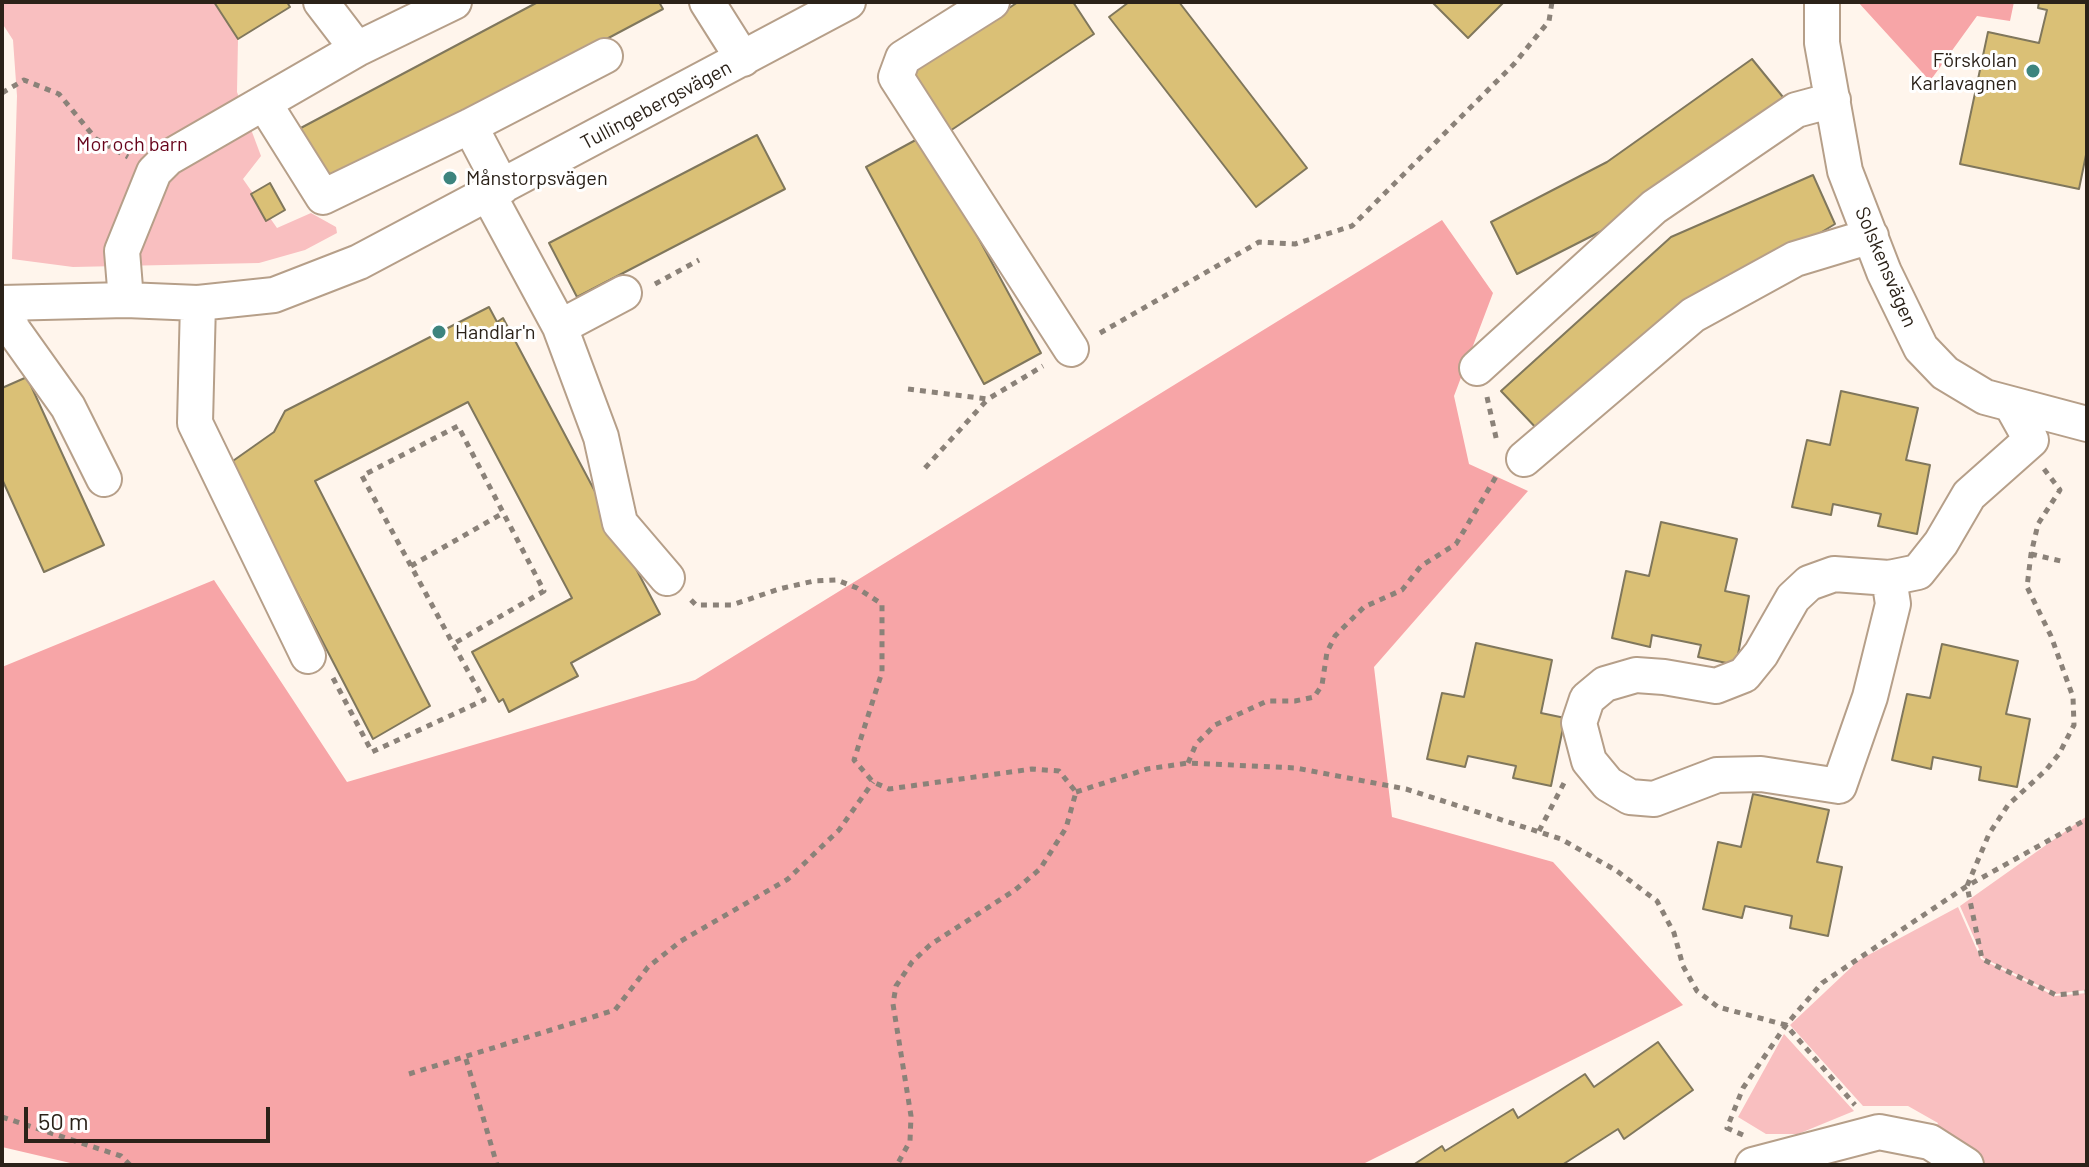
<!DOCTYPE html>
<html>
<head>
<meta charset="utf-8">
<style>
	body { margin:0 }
	#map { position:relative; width:2089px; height:1167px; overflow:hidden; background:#fff5ec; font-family:Barlow,sans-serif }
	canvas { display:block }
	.frame { position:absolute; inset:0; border:4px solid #2b2219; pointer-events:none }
	.scale { position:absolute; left:24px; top:1107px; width:246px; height:36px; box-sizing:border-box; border:4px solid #2b2219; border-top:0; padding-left:10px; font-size:24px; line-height:28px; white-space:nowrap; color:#2b2219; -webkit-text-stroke:6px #fff; paint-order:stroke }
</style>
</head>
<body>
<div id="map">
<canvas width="2089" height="1167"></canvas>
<div class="frame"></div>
<div class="scale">50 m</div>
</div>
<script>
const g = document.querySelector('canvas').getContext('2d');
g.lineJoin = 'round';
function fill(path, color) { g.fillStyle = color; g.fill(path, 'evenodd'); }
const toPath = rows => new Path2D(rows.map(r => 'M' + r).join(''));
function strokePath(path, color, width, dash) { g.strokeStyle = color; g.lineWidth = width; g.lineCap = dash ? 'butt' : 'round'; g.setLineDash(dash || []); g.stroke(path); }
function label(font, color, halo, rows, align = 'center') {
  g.font = font + ' Barlow,sans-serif'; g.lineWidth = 6; g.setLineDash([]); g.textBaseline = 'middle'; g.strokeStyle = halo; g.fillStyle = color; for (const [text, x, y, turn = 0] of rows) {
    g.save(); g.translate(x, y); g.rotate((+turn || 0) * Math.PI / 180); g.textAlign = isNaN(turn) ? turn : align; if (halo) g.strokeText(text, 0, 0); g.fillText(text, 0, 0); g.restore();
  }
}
fill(toPath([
	[2,2,214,2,238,39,237,92,261,156,243,179,277,228,311,213,336,227,337,233,305,250,259,263,73,267,12,259,17,96,13,40,2,23],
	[2087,816,2087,990,2056,994,1983,958,1960,906],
	[1958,907,1981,959,2055,996,2087,993,2087,1165,1968,1165,1931,1141,1938,1123,1908,1106,1863,1106,1790,1025,1859,960],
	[1784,1034,1854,1111,1798,1134,1766,1134,1738,1117]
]), '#f9bfc0');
fill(toPath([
	[1858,2,2014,2,2010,21,1977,16,1930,81],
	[1442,220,1493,293,1454,396,1469,464,1528,491,1374,667,1392,817,1553,862,1683,1005,1361,1165,79,1165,2,1147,2,667,214,580,347,782,695,680]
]), '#f7a5a7');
const building = toPath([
	[214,2,287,2,290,7,238,39,214,2],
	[538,2,659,2,663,9,328,187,297,130,538,2],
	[1018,2,1073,2,1094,34,941,137,903,79,1018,2],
	[1129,2,1179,2,1307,168,1256,207,1109,17,1129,2],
	[1432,2,1504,2,1468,38,1432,2],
	[2039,2,2087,2,2087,150,2079,189,1960,164,1988,32,2039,43,2047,10,2038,8,2039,2],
	[1752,59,1787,102,1641,211,1517,274,1491,222,1607,162,1752,59],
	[757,135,785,189,577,297,549,243,757,135],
	[923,136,1041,353,984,384,866,167,923,136],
	[1813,175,1835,224,1691,311,1539,431,1501,391,1671,237,1813,175],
	[270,183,285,210,266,221,251,194,270,183],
	[489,307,497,322,503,318,660,614,571,663,578,676,509,712,503,699,499,702,472,652,572,598,468,402,315,481,430,706,373,739,230,463,274,432,285,411,489,307],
	[27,377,104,545,44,572,2,479,2,388,27,377],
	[1841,391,1918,408,1906,460,1930,465,1917,534,1878,526,1881,514,1833,504,1831,515,1792,507,1807,440,1830,445,1841,391],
	[1661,522,1737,539,1725,591,1749,596,1736,665,1698,657,1701,645,1652,635,1650,647,1612,638,1626,571,1649,576,1661,522],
	[1476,643,1552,660,1541,713,1565,718,1551,786,1513,778,1516,766,1468,756,1465,767,1427,759,1442,693,1464,697,1476,643],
	[1942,644,2018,661,2006,714,2030,719,2017,787,1979,780,1981,767,1933,757,1931,769,1892,760,1907,694,1930,698,1942,644],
	[1753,794,1829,810,1817,862,1842,867,1828,936,1790,928,1792,916,1745,906,1742,918,1703,909,1718,842,1741,847,1753,794],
	[1658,1042,1693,1090,1624,1139,1618,1129,1562,1165,1413,1165,1442,1146,1445,1151,1513,1109,1518,1118,1585,1074,1594,1087,1658,1042]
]);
fill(building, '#dac076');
strokePath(building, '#80775c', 2);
const minor = toPath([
	[321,2,357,49,454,2],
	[707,2,743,59],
	[992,2,903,58,896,77,1071,349],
	[1822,2,1822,43,1845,171,1884,272,1921,348,1945,373,1985,397,2087,424],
	[264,103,323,197,470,126,605,56],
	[470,126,502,187],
	[488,194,560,327,601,437,620,523,667,578],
	[126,300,122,251,154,172,168,158,357,49],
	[2,303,126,300,198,303,274,295,359,262,848,2],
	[9,303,11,327,68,407,104,479],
	[198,303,195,423,308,656],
	[560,327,624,293],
	[1477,368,1654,207,1796,110,1833,100],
	[1524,459,1693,315,1795,259,1871,236],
	[1889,578,1834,574,1809,583,1793,598,1761,654,1744,675,1716,686,1664,677,1636,675,1605,684,1587,699,1579,723,1589,761,1608,784,1630,797,1654,799,1717,775,1761,774,1839,786,1870,697,1893,604,1889,578,1918,572,1941,543,1969,495,2031,440,2012,406],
	[1753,1165,1879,1132,1930,1142,1966,1165]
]);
strokePath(minor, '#b69f89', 38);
strokePath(toPath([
	[2,93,24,80,59,94,96,139,128,157],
	[655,284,699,260],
	[1100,333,1259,242,1295,244,1352,226,1514,64,1549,21,1552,2],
	[908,389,988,399,1043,366],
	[1487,397,1497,442],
	[925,468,987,400],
	[2044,469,2060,490,2038,524,2031,554,2027,587,2051,636,2073,697,2074,725,2059,754,2046,770,2008,805,1989,834,1967,886,1982,959,2056,995,2087,992],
	[2031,554,2065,562],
	[411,566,503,513],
	[691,600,696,605,732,605,779,589,814,581,837,580,857,588,882,604,882,672,854,760,873,782,889,789,1032,769,1059,771,1076,792,1066,828,1040,869,1015,890,930,945,912,962,896,986,893,1004,911,1116,910,1141,897,1165],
	[333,678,372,752,484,700,453,644,411,566,362,476,458,426,544,591,453,644],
	[1188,763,1196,744,1215,725,1267,701,1295,701,1314,697,1322,685,1327,652,1335,636,1364,607,1402,590,1421,566,1456,544,1497,475],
	[1076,792,1147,769,1188,763,1296,768,1406,789,1561,839,1617,871,1657,901,1674,933,1683,966,1697,991,1718,1007,1786,1025,1855,1105],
	[1539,831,1564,783],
	[466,1059,497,1165],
	[409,1074,615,1010,648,967,681,941,788,879,839,830,873,782],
	[2,1117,121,1156,130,1165],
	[1743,1135,1727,1128,1743,1088,1786,1025,1822,983,1967,886,2087,819]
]), '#8b8279', 5, [6, 6]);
strokePath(minor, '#fff', 34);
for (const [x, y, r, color] of [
	[2033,71,8,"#3d847e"],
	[450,178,8,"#3d847e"],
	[439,332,8,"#3d847e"]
]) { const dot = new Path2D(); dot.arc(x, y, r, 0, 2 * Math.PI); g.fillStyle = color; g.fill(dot); strokePath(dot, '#fff', 3); }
label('20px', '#2b2219', '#fff', [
	["Förskolan",2017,60,"right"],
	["Karlavagnen",2017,83,"right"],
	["Månstorpsvägen",466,178],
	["Handlar'n",455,332]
], 'left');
label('20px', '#2b2219', '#fff', [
	["Tullingebergsvägen",656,105,-28],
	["Solskensvägen",1886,267,67]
]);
label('20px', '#67041b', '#fff', [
	["Mor och barn",132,144]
]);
</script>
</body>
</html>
